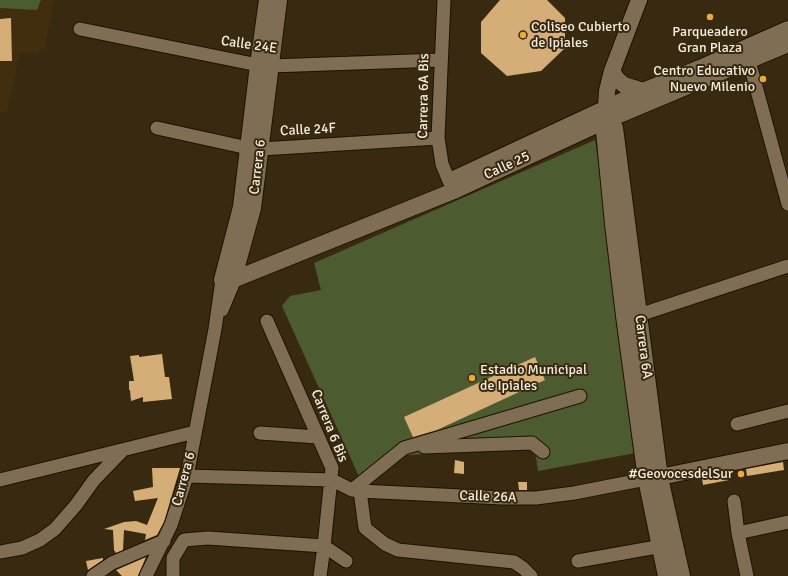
<!DOCTYPE html>
<html>
<head>
<meta charset="utf-8">
<style>
	body { margin:0 }
	canvas { display:block; background:#382911 }
</style>
</head>
<body>
<canvas width="788" height="576"></canvas>
<script>
const g = document.querySelector('canvas').getContext('2d');
g.lineJoin = 'round';
function fill(path, color) { g.fillStyle = color; g.fill(path, 'evenodd'); }
const toPath = rows => new Path2D(rows.map(r => 'M' + r).join(''));
function strokePath(path, color, width, dash) { g.strokeStyle = color; g.lineWidth = width; g.lineCap = dash ? 'butt' : 'round'; g.setLineDash(dash || []); g.stroke(path); }
function label(font, color, halo, rows, align = 'center') {
  g.font = font + ' Signika,sans-serif'; g.lineWidth = 4; g.setLineDash([]); g.textBaseline = 'middle'; g.strokeStyle = halo; g.fillStyle = color; for (const [text, x, y, turn = 0] of rows) {
    g.save(); g.translate(x, y); g.rotate((+turn || 0) * Math.PI / 180); g.textAlign = isNaN(turn) ? turn : align; if (halo) g.strokeText(text, 0, 0); g.fillText(text, 0, 0); g.restore();
  }
}
fill(toPath([
	[0,0,54,0,45,47,36,54,20,52,7,112,0,112]
]), '#412e0e');
fill(toPath([
	[0,0,41,0,37,10,0,8],
	[595,140,641,452,538,471,536,457,532,451,524,450,407,455,361,481,282,306,290,296,321,290,314,263]
]), '#4d5b30');
fill(toPath([
	[500,0,547,0,565,18,565,48,541,71,507,76,481,53,481,22],
	[11,18,12,61,0,61,0,19],
	[162,354,165,377,169,377,172,399,143,402,143,397,131,401,130,390,129,390,129,381,134,381,130,356,139,355,139,357],
	[535,357,545,380,437,430,413,437,404,417],
	[455,460,464,462,464,474,454,473],
	[783,462,784,470,747,476,746,469],
	[152,468,180,468,164,522,157,535,145,540,146,534,124,530,123,550,116,553,114,550,113,530,104,529,124,522,136,521,147,525,158,498,135,501,133,491,153,487],
	[728,473,729,480,703,485,702,478],
	[518,482,527,482,527,490,519,490],
	[146,557,138,576,122,576,116,570],
	[103,558,103,560,88,570,86,561]
]), '#d4ae76');
const minor = toPath([
	[444,0,438,138,442,164,449,181,456,190],
	[80,29,258,65,270,66,441,60],
	[746,52,749,61,788,204],
	[157,128,248,148,261,149,438,138],
	[222,310,235,279],
	[630,316,639,315,788,266],
	[267,321,332,468,324,546,346,561],
	[737,424,788,411],
	[260,433,318,437],
	[424,447,532,443,543,452],
	[187,476,332,480,352,490,360,491,502,498,536,498,574,493,646,479],
	[0,480,195,432],
	[352,490,404,448,580,396],
	[360,491,365,528,385,544,398,550,514,562,523,568,531,576],
	[734,501,738,533,747,576],
	[738,533,788,522],
	[0,552,22,548,40,540,55,529,76,505,94,480,123,450],
	[578,561,668,545],
	[93,576,112,563,164,541],
	[146,576,171,525,187,476,215,329,222,280],
	[173,576,173,558,184,540,208,538,324,546,320,576]
]);
const tertiary = toPath([
	[267,0,258,65,241,207,222,280,235,279,456,190,607,120,788,44],
	[639,0,612,71,607,91,606,108,607,120,604,131,613,224,624,316,646,479,666,576],
	[612,71,617,79,624,85,643,91],
	[607,120,615,128,660,478,682,576],
	[456,178,643,91,700,68,788,29],
	[235,279,237,266,253,208,279,0],
	[650,479,788,451]
]);
strokePath(minor, '#1f1100', 15);
strokePath(tertiary, '#1f1100', 18);
strokePath(minor, '#7f6e54', 13);
strokePath(tertiary, '#7f6e54', 16);
for (const [x, y, r, color] of [
	[710,17,4,"#eea83c"],
	[523,35,4,"#eea83c"],
	[763,79,4,"#eea83c"],
	[472,378,4,"#eea83c"],
	[741,474,4,"#eea83c"]
]) { const dot = new Path2D(); dot.arc(x, y, r, 0, 2 * Math.PI); g.fillStyle = color; g.fill(dot); strokePath(dot, '#382911', 1.5); }
label('14px', '#f6ecde', '#382911', [
	["Coliseo Cubierto",531,27],
	["de Ipiales",531,43],
	["Parqueadero",710,32,"center"],
	["Gran Plaza",710,48,"center"],
	["Centro Educativo",755,71,"right"],
	["Nuevo Milenio",755,87,"right"],
	["Estadio Municipal",480,370],
	["de Ipiales",480,386],
	["#GeovocesdelSur",733,474,"right"]
], 'left');
label('14px', '#f6ecde', '#382911', [
	["Calle 24E",249,45,8],
	["Carrera 6A Bis",424,96,-89],
	["Calle 24F",308,130,-3],
	["Calle 25",507,166,-25],
	["Carrera 6",258,167,-83],
	["Carrera 6A",643,347,83],
	["Carrera 6 Bis",329,426,68],
	["Carrera 6",184,479,-75],
	["Calle 26A",488,497,2]
]);
</script>
</body>
</html>
